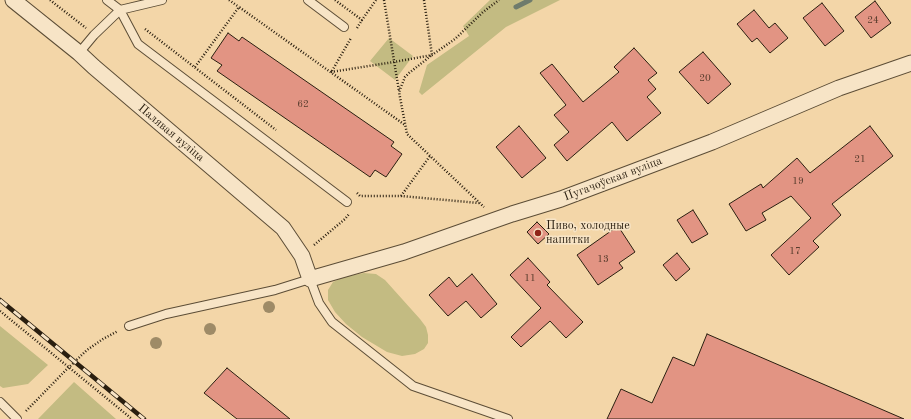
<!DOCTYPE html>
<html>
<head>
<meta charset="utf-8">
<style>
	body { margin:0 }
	canvas { display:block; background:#f3d6a8 }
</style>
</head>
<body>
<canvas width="911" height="419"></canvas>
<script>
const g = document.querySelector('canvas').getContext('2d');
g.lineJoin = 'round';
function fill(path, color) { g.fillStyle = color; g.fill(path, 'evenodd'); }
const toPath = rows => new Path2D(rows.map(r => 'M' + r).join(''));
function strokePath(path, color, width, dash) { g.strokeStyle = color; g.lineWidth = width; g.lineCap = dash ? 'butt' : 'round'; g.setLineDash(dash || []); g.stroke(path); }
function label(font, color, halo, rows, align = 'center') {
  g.font = font + ' "Old Standard TT",serif'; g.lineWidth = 3; g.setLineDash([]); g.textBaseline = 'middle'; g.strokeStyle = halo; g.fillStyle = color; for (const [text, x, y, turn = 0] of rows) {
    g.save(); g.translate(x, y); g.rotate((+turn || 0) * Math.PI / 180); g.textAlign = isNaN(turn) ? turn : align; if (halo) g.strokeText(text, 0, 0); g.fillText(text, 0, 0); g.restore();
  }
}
fill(toPath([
	[490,0,560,0,506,27,422,95,419,92,427,65,469,36,463,26],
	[389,38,413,56,395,80,370,61],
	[364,273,376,274,385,280,420,319,426,327,428,335,428,343,424,349,415,354,402,356,387,352,362,337,346,324,335,312,328,300,328,290,333,282,344,277],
	[0,326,48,365,28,384,3,388,0,386],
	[74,382,116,419,38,419]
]), '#c3bb82');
strokePath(toPath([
	[516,7,530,0]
]), '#6e7b6c', 5);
const building = toPath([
	[875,1,891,23,871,38,855,17,875,1],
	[822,3,844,31,825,46,803,18,822,3],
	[754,10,769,28,775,23,788,38,770,53,757,38,752,42,737,24,754,10],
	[228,33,239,41,242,37,394,142,391,146,402,154,386,177,375,170,370,177,217,71,222,65,211,58,228,33],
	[634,48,657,73,648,80,656,89,647,97,661,113,627,141,612,122,567,161,554,145,569,132,554,115,566,105,540,73,552,64,583,102,619,72,614,67,634,48],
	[703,52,731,84,708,104,679,72,703,52],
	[519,126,546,158,522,178,496,147,519,126],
	[870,126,893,156,832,204,841,215,813,241,819,247,789,275,771,255,811,218,791,196,762,213,766,220,746,231,729,204,761,184,763,188,797,158,810,173,870,126],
	[693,210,708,234,692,243,677,220,693,210],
	[537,222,549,234,538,244,527,232,537,222],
	[618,226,635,252,619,263,623,268,598,285,577,255,618,226],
	[677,253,690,269,676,281,663,265,677,253],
	[528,258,550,282,547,285,583,322,566,338,550,321,521,347,511,337,541,308,510,275,528,258],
	[472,274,497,304,481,318,466,301,448,316,429,295,449,277,457,287,472,274],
	[707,334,904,419,607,419,621,389,652,403,673,357,694,366,707,334],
	[227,368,290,419,237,419,204,393,227,368]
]);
fill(building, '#e29483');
strokePath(building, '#2a1f10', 1);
const service = toPath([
	[107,0,120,10,138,44,347,202],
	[308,0,344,27],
	[79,53,94,35,120,10,162,0],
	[129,326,166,314,275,290,310,279,319,303,332,322,413,386,508,419],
	[0,402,17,419]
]);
const minor = toPath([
	[13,0,79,53,94,67,283,228,302,256,310,279,404,252,512,214,561,199,712,142,839,88,911,63]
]);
strokePath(service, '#5c4d36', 10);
strokePath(minor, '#5c4d36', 17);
strokePath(toPath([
	[50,0,86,28],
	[229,0,239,7],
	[335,0,362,20,376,0],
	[384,0,399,91],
	[424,0,432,55,409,73,405,77,399,92,407,134,484,207],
	[357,28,362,20],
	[145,29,276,130],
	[195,67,239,7,405,125],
	[332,71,351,38],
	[331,72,394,62,432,55,455,39,483,12,499,0],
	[357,193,360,196,401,196,479,203],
	[401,196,430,156],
	[314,245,345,219,349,214],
	[0,311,132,419],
	[26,411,66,370,87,350,103,339,118,331]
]), '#2a1f10', 2.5, [1, 2]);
strokePath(service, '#f7e4c6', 8);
strokePath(minor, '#f7e4c6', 15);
const rail = toPath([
	[0,300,144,419]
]);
strokePath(rail, '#2a1f10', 4.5);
strokePath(rail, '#f7e4c6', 3, [9]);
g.fillStyle = '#9e8b67';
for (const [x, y] of [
	[269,307],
	[210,329],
	[156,343]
]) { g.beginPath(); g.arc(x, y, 6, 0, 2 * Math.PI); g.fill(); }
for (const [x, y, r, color] of [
	[538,233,4,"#8f2418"]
]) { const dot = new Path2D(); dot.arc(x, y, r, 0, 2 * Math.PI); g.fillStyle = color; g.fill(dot); strokePath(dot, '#f7e4c6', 1.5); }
label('10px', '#583c2d', null, [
	["24",873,20],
	["20",705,78],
	["62",303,104],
	["21",860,159],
	["19",798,181],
	["17",795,251],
	["13",603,259],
	["11",530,278]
]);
label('12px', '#2a1f10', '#f7e4c6', [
	["Палявая вуліца",171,133,40],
	["Пугачоўская вуліца",613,179,-21]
]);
label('12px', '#2a1f10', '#f7e4c6', [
	["Пиво, холодные",546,226],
	["напитки",546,240]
], 'left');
</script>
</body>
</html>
